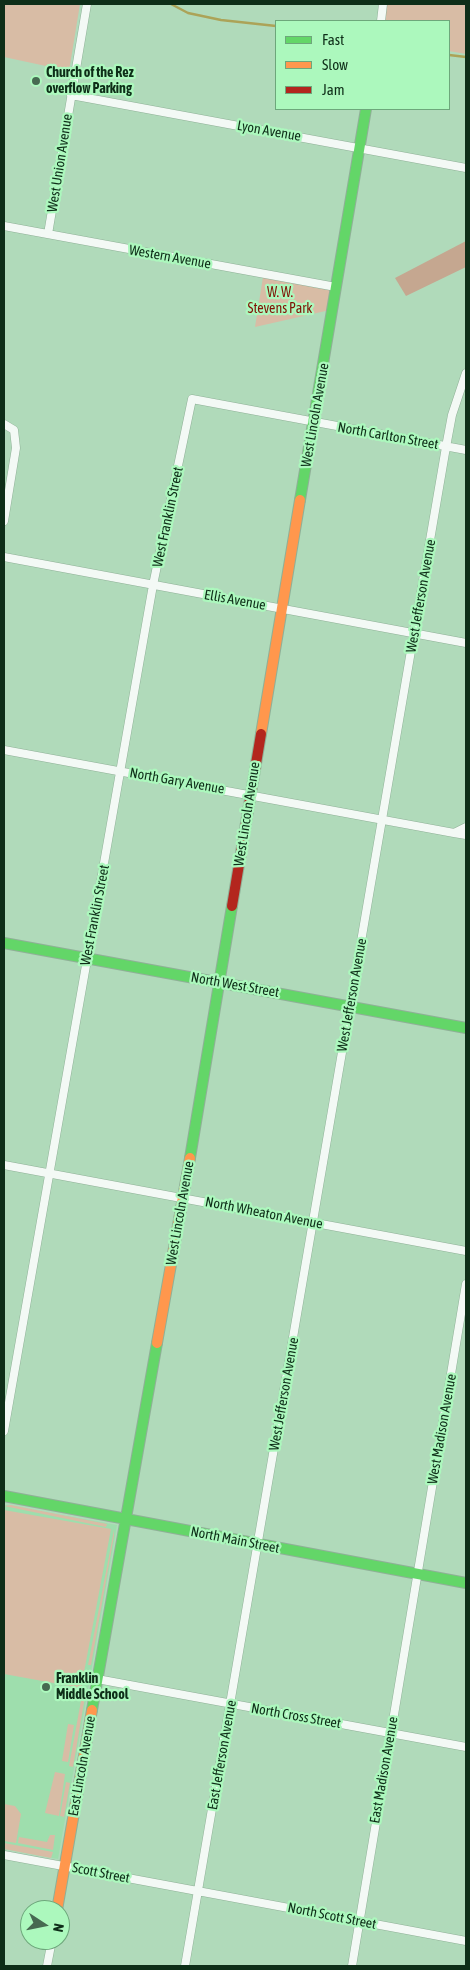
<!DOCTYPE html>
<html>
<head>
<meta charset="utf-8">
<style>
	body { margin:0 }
	#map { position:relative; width:470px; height:1970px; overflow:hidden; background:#b0daba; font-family:"Asap Condensed",sans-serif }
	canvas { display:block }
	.frame { position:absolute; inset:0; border:5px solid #0e2e18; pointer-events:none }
	.legend { position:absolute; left:275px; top:20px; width:175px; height:90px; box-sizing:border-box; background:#acf8bd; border:1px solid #6da77b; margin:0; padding:6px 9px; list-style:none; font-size:15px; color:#0e2e18 }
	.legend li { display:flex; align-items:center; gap:10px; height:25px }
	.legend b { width:25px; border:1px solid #6da77b }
	.north { position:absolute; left:20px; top:1900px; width:50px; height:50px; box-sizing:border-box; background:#acf8bd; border:1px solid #6da77b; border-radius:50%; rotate:101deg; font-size:14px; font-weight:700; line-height:20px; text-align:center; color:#0e2e18 }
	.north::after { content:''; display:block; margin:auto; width:18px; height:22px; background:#476a51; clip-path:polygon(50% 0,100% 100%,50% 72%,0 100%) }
</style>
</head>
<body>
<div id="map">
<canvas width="470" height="1970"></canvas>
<div class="frame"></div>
<ul class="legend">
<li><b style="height:6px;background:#63d668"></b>Fast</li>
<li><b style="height:6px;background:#ff974d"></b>Slow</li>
<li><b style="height:6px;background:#b3261e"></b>Jam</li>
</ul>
<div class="north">N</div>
</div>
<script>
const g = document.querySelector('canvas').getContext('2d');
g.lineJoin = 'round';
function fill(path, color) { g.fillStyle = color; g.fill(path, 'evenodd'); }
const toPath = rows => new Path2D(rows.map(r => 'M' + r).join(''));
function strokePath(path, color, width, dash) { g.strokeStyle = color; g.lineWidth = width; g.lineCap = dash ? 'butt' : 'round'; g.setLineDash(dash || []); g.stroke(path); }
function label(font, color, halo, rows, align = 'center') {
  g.font = font + ' "Asap Condensed",sans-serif'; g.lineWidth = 4.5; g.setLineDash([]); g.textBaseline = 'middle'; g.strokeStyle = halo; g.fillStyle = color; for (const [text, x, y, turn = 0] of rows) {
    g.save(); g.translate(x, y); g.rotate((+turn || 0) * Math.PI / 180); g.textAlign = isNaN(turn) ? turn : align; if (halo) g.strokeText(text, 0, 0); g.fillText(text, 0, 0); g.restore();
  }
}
fill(toPath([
	[4,1505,117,1525,58,1859,4,1849]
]), '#9edead');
fill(toPath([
	[4,4,80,4,69,71,4,57],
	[384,4,466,4,466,54,449,51,449,21,381,21],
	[263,277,333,291,330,310,255,327],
	[11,1505,107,1524,106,1527,4,1506],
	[4,1510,111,1529,81,1688,4,1674],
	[114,1530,114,1536,91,1665,88,1665],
	[83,1690,86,1691,73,1767,69,1766],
	[68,1724,74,1725,68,1762,62,1761],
	[55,1772,65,1774,59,1816,45,1813],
	[66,1782,70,1783,64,1817,60,1816],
	[4,1804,15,1806,21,1814,16,1843,4,1841],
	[50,1835,55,1835,53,1850,18,1843,19,1837,47,1842],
	[4,1843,53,1852,51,1858,4,1849]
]), '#d8bca5');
fill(toPath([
	[466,241,466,267,406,296,395,278]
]), '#c5a790');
strokePath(toPath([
	[171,4,188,13,221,20,276,26],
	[449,55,466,57]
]), '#aca358', 2.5);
const street = toPath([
	[381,21,383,4],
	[71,95,466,168],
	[4,226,336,287],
	[48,234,87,4],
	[4,424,14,430,16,448,4,521],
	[4,557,466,643],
	[4,750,454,833,466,827],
	[454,833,466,835],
	[4,1165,466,1251],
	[4,1431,153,585,192,399,466,450],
	[97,1679,466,1747],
	[4,1855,466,1941],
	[47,1966,52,1940],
	[185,1966,446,447,452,415,466,373],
	[352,1966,466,1284]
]);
const fast = toPath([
	[300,500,366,109],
	[4,943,466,1028],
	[190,1158,232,906],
	[4,1496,466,1583],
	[92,1710,157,1343]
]);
const slow = toPath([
	[261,734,300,500],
	[157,1343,190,1158],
	[57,1910,92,1710]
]);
const jam = toPath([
	[232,906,261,734]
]);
strokePath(street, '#8fb097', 9);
strokePath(fast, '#8fb097', 12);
strokePath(slow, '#8fb097', 12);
strokePath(jam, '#8fb097', 12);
strokePath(street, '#f3f9f5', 8);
strokePath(fast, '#63d668', 10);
strokePath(slow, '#ff974d', 10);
strokePath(jam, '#b3261e', 10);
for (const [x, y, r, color] of [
	[36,81,5,"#476a51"],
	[46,1687,5,"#476a51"]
]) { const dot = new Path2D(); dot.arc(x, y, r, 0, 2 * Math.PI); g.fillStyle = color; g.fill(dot); strokePath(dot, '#acf8bd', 2); }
label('bold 14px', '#0e2e18', '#acf8bd', [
	["Church of the Rez",46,73],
	["overflow Parking",46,89],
	["Franklin",56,1679],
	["Middle School",56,1695]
], 'left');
label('14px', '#0e2e18', '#acf8bd', [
	["Lyon Avenue",269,131,10],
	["West Union Avenue",60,163,-81],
	["Western Avenue",170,257,10],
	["West Lincoln Avenue",315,415,-80],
	["North Carlton Street",388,436,10],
	["West Franklin Street",168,517,-78],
	["West Jefferson Avenue",421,596,-80],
	["Ellis Avenue",235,600,10],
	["North Gary Avenue",177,781,10],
	["West Lincoln Avenue",247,814,-81],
	["West Franklin Street",95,915,-79],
	["North West Street",235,985,10],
	["West Jefferson Avenue",352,995,-80],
	["West Lincoln Avenue",180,1213,-80],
	["North Wheaton Avenue",264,1213,11],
	["West Jefferson Avenue",284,1394,-80],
	["West Madison Avenue",442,1429,-80],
	["North Main Street",235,1540,11],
	["North Cross Street",296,1716,10],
	["East Jefferson Avenue",222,1755,-80],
	["East Lincoln Avenue",82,1766,-80],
	["East Madison Avenue",384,1770,-80],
	["Scott Street",101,1873,11],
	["North Scott Street",332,1916,11]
]);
label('14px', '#801306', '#acf8bd', [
	["W. W.",280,293],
	["Stevens Park",280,309]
]);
</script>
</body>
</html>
